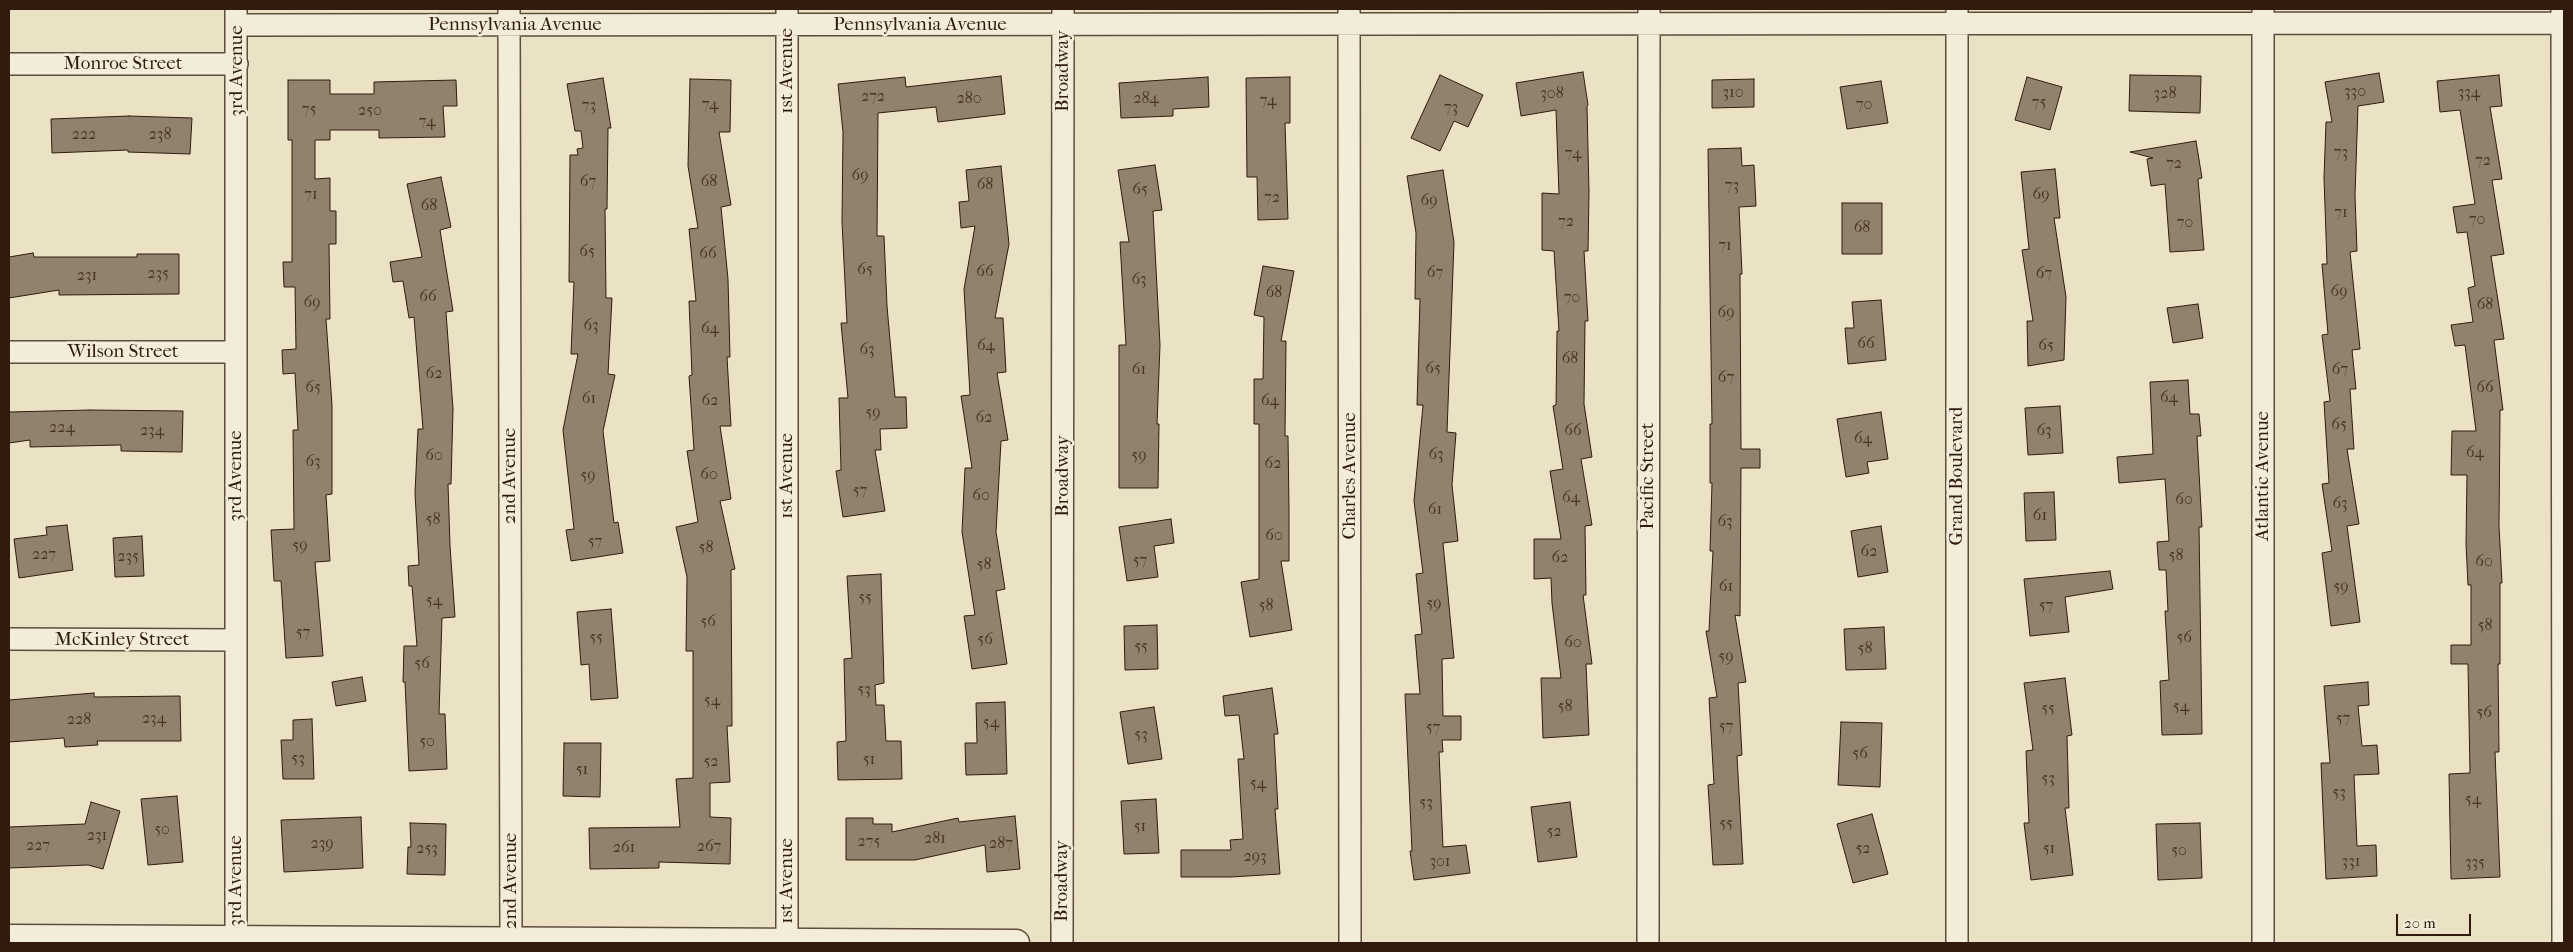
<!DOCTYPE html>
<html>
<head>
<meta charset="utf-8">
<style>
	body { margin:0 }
	#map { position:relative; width:2573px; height:952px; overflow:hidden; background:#ebe2c5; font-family:"IM FELL French Canon",serif }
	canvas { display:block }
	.frame { position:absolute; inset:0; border:10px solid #301b0e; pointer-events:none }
	.scale { position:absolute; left:2396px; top:914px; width:75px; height:22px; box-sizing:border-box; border:2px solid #301b0e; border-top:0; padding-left:6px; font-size:15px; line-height:18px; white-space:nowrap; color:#301b0e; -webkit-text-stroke:4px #f2ecd9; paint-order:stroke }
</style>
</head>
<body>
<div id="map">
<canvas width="2573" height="952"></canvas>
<div class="frame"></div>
<div class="scale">20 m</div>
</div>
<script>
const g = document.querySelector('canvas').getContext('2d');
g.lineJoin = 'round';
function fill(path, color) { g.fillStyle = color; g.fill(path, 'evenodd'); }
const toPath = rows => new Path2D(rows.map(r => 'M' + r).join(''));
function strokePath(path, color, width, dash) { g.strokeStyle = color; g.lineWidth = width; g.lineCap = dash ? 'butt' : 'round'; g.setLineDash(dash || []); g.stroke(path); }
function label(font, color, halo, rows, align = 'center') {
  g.font = font + ' "IM FELL French Canon",serif'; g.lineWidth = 5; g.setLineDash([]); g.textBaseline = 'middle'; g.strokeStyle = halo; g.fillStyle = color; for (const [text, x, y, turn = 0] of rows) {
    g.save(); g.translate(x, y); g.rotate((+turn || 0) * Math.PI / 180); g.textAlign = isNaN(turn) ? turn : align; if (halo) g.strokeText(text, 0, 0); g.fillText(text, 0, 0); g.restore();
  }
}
const building = toPath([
	[1583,72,1588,105,1587,106,1589,192,1588,251,1584,251,1588,321,1585,321,1584,404,1592,457,1581,459,1592,525,1585,526,1586,595,1583,595,1592,664,1586,664,1589,735,1543,738,1541,678,1561,678,1552,603,1551,578,1534,579,1534,539,1561,539,1550,471,1563,469,1553,406,1556,405,1557,331,1559,331,1554,251,1542,250,1542,193,1559,194,1556,110,1521,116,1516,83,1583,72],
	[2379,73,2384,102,2358,106,2355,195,2357,251,2350,252,2360,349,2352,350,2356,389,2350,389,2354,449,2347,449,2359,524,2347,526,2360,622,2331,626,2322,553,2332,551,2322,484,2329,483,2324,402,2330,401,2322,335,2328,334,2322,264,2327,264,2324,178,2326,122,2332,122,2325,82,2379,73],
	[1440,75,1483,95,1468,127,1454,121,1440,151,1411,138,1440,75],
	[2130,75,2201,76,2200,113,2129,111,2130,75],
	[2499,75,2502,106,2490,107,2502,179,2492,180,2504,254,2491,256,2504,339,2494,340,2503,410,2500,410,2499,526,2502,583,2500,583,2500,664,2498,664,2499,752,2495,752,2500,877,2451,879,2449,774,2470,773,2468,664,2451,664,2451,645,2471,645,2471,585,2468,585,2466,544,2467,475,2451,475,2452,431,2476,431,2465,345,2455,346,2451,325,2473,322,2468,288,2475,286,2467,232,2457,233,2453,207,2475,204,2460,110,2440,112,2437,81,2499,75],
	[1001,76,1005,114,938,122,936,107,878,113,877,236,884,236,887,306,895,397,906,397,907,428,880,429,881,450,875,450,885,511,843,517,836,471,841,470,839,398,848,398,841,323,847,323,842,222,843,132,838,84,905,77,906,87,1001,76],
	[1208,77,1209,107,1173,109,1173,116,1121,118,1119,83,1208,77],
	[1290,77,1290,123,1285,123,1288,219,1258,220,1257,177,1247,177,1246,78,1290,77],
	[2027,77,2062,87,2050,130,2015,120,2027,77],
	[603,78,611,128,608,128,607,209,605,209,606,298,612,298,608,374,615,375,603,431,614,523,618,522,623,553,571,561,566,530,574,529,563,430,578,354,571,354,574,282,569,282,570,155,578,155,577,149,583,148,581,131,575,131,567,84,603,78],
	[690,79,731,80,730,132,719,132,731,205,721,207,728,279,730,357,727,357,731,426,720,426,731,499,720,501,735,569,731,570,732,726,727,726,730,782,710,783,710,817,731,818,730,864,659,862,659,868,590,869,589,828,680,827,676,779,693,778,693,651,686,651,687,577,676,527,698,522,687,451,694,450,689,376,692,375,689,301,696,301,689,229,698,228,688,166,690,79],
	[1754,79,1754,107,1712,108,1712,80,1754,79],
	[288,80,330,80,330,94,374,94,374,82,456,80,457,106,443,106,445,137,379,138,379,130,330,130,330,140,315,140,315,179,330,178,330,211,336,211,336,244,329,244,330,319,326,319,332,405,332,494,326,495,330,561,315,562,323,656,286,658,281,581,274,581,271,530,294,529,293,430,298,430,295,373,283,374,282,350,296,349,295,287,284,287,283,262,292,262,292,140,288,140,288,80],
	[1881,81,1888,123,1847,129,1840,87,1881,81],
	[129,116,192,118,190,154,128,152,128,150,52,153,51,119,129,116],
	[2196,141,2202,178,2198,179,2204,250,2170,252,2165,184,2151,186,2147,159,2153,158,2130,152,2196,141],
	[1741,148,1742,166,1754,165,1756,206,1739,207,1742,274,1740,274,1741,449,1760,449,1760,468,1741,468,1740,616,1735,615,1746,682,1738,683,1742,755,1737,756,1743,864,1713,865,1708,785,1714,784,1709,698,1717,697,1706,631,1709,631,1713,551,1710,551,1712,483,1710,483,1710,424,1712,424,1708,149,1741,148],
	[1155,165,1162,210,1153,211,1160,345,1157,424,1159,424,1158,488,1119,488,1119,345,1126,345,1120,242,1129,242,1118,170,1155,165],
	[1001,166,1009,244,995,318,1003,318,1006,372,997,373,1008,440,1001,441,996,532,1005,589,996,591,1007,664,972,669,964,616,975,615,962,532,965,468,972,468,961,396,970,395,964,289,975,226,961,228,959,202,969,201,966,170,1001,166],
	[2055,169,2060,218,2054,218,2066,297,2064,360,2028,366,2027,321,2033,321,2022,250,2029,249,2021,172,2055,169],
	[1443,170,1454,242,1447,432,1456,433,1452,485,1458,541,1443,543,1454,658,1442,659,1443,716,1461,716,1461,740,1442,740,1443,752,1439,752,1443,847,1466,845,1470,873,1414,880,1410,851,1412,851,1405,694,1420,694,1415,635,1422,634,1416,574,1423,573,1414,501,1423,405,1417,405,1420,299,1415,299,1416,233,1407,176,1443,170],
	[441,177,451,227,440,230,453,311,446,312,453,409,451,484,448,484,450,546,455,617,442,618,439,714,445,714,447,769,409,771,405,682,403,682,404,646,417,646,412,586,409,586,408,566,419,565,415,493,418,429,423,429,414,317,409,318,403,281,393,282,390,262,422,257,407,184,441,177],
	[1842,203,1882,203,1882,254,1842,254,1842,203],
	[33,253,34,257,137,257,137,254,179,254,179,294,59,295,59,290,9,298,9,257,33,253],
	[1263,266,1294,271,1281,341,1286,341,1285,436,1288,436,1289,510,1289,561,1281,561,1292,630,1250,637,1241,582,1259,579,1259,424,1254,424,1254,379,1263,379,1264,317,1254,315,1263,266],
	[1881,300,1886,360,1848,364,1845,328,1854,328,1852,302,1881,300],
	[2198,304,2203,338,2173,343,2167,308,2198,304],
	[2188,380,2190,414,2199,414,2201,436,2197,436,2202,527,2199,527,2202,734,2162,735,2160,681,2169,680,2165,611,2168,611,2166,570,2159,570,2157,542,2169,541,2165,479,2119,483,2117,457,2153,454,2150,382,2188,380],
	[2060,406,2063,453,2028,455,2025,408,2060,406],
	[90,410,183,411,182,452,121,451,121,445,30,447,30,440,9,443,9,412,90,410],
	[1881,412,1888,459,1867,462,1869,473,1846,477,1837,419,1881,412],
	[2054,492,2056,540,2026,541,2024,493,2054,492],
	[1171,519,1174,543,1154,546,1158,577,1127,581,1119,527,1171,519],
	[67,525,73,570,19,578,14,539,47,535,46,527,67,525],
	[1881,526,1888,572,1858,577,1851,531,1881,526],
	[142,536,144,576,115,577,113,538,142,536],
	[2110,571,2113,589,2065,597,2069,632,2030,636,2024,579,2110,571],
	[881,574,884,683,875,685,876,705,884,705,886,741,901,741,902,779,838,780,837,742,846,741,844,659,852,658,847,576,881,574],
	[611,609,618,698,591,700,589,664,581,665,577,612,611,609],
	[1157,625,1158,669,1125,670,1124,626,1157,625],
	[1884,627,1886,669,1846,670,1844,629,1884,627],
	[362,677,366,701,336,706,332,682,362,677],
	[2065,678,2072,735,2067,736,2069,808,2065,808,2073,875,2031,880,2024,823,2029,823,2026,751,2033,750,2024,683,2065,678],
	[2368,682,2369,705,2358,706,2362,746,2377,745,2379,774,2354,775,2357,846,2376,845,2377,876,2326,879,2321,763,2330,763,2324,686,2368,682],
	[1272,688,1278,734,1274,734,1278,809,1275,809,1280,874,1231,877,1181,877,1181,850,1231,850,1230,840,1243,839,1238,759,1244,759,1239,715,1225,716,1223,696,1272,688],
	[94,693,94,697,180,696,181,741,97,741,98,745,65,747,64,738,9,742,9,700,94,693],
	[1005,702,1007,774,966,775,965,743,977,743,976,703,1005,702],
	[1154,707,1162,759,1128,764,1120,712,1154,707],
	[312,719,314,779,283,779,281,740,293,740,293,720,312,719],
	[1841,722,1882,723,1880,787,1838,785,1841,722],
	[564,743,601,743,600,797,563,796,564,743],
	[177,796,183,862,148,865,141,799,177,796],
	[1156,799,1159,853,1124,854,1121,801,1156,799],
	[91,802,120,811,103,869,88,865,9,868,9,827,85,824,91,802],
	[1570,802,1577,857,1538,862,1531,807,1570,802],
	[1872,814,1888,874,1853,883,1837,824,1872,814],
	[1015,816,1020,869,987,872,985,845,915,860,846,860,846,818,873,818,873,824,892,824,892,832,958,818,959,822,1015,816],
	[361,817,363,868,284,872,281,820,361,817],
	[410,823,446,824,445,875,407,874,408,847,411,847,410,823],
	[2200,823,2202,878,2158,880,2156,824,2200,823]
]);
fill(building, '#91826d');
strokePath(building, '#301b0e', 1);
const minor = toPath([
	[509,9,511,943],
	[787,9,787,943],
	[1349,9,1350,943],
	[1957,9,1957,943],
	[2562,9,2563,943],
	[236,25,2564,23],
	[9,64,237,64],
	[9,352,236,352],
	[9,639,236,640],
	[236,943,236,9],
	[1062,943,1063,9],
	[1648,943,1649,9],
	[2263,943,2263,9]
]);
const tertiary = toPath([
	[9,938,1016,943]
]);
strokePath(minor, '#5f4d3c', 24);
strokePath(tertiary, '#5f4d3c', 29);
strokePath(minor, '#f2ecd9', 21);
strokePath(tertiary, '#f2ecd9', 26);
label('16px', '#483526', null, [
	["330",2355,92],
	["310",1733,93],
	["334",2469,93],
	["308",1552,94],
	["328",2165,94],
	["272",873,97],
	["280",969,99],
	["284",1146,99],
	["74",1268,101],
	["75",2039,103],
	["74",710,105],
	["70",1864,105],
	["73",589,106],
	["73",1451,108],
	["75",309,110],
	["250",370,111],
	["74",427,122],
	["222",84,135],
	["238",160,135],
	["73",2341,153],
	["74",1573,154],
	["72",2483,161],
	["72",2174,164],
	["69",860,176],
	["67",588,182],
	["68",709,182],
	["68",985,185],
	["73",1732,186],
	["65",1140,190],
	["71",311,195],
	["69",2041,195],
	["72",1272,198],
	["69",1429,201],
	["68",429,206],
	["71",2341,213],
	["70",2477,220],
	["72",1566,222],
	["70",2185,223],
	["68",1862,228],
	["71",1725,246],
	["65",587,252],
	["66",708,254],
	["65",865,270],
	["66",985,272],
	["67",1435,273],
	["235",158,274],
	["67",2044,274],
	["231",87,276],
	["63",1139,280],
	["69",2339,292],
	["68",1274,293],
	["66",428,297],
	["70",1572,298],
	["69",312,303],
	["68",2485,305],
	["69",1726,313],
	["63",591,326],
	["64",710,329],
	["66",1866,344],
	["64",986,346],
	["65",2046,346],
	["63",867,350],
	["68",1570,359],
	["65",1433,369],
	["61",1139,370],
	["67",2340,370],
	["62",434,374],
	["67",1726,378],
	["65",313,388],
	["66",2485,388],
	["64",2169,398],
	["61",589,399],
	["62",710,401],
	["64",1270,401],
	["59",873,413],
	["62",984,418],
	["65",2339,425],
	["224",62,428],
	["234",152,431],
	["66",1573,431],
	["63",2044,431],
	["64",1863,439],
	["64",2475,453],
	["63",1436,455],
	["60",434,456],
	["59",1139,456],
	["63",313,462],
	["62",1273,464],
	["60",709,475],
	["59",588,476],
	["57",860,491],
	["60",981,496],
	["64",1571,498],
	["60",2184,500],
	["63",2340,504],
	["61",1435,510],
	["61",2040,516],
	["58",433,520],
	["63",1725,522],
	["60",1274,536],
	["57",595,542],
	["59",300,546],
	["58",706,548],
	["62",1869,552],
	["227",44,555],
	["58",2176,556],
	["235",128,557],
	["62",1560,558],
	["57",1140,561],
	["60",2484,562],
	["58",984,565],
	["61",1726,587],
	["59",2341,587],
	["55",865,598],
	["54",434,601],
	["59",1434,604],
	["58",1266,606],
	["57",2046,606],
	["56",708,622],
	["58",2485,626],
	["57",303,633],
	["55",596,638],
	["56",2184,638],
	["56",985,640],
	["60",1573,643],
	["55",1141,647],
	["58",1865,649],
	["59",1726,657],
	["56",422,664],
	["53",864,690],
	["54",712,701],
	["58",1565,707],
	["54",2181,707],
	["55",2048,709],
	["56",2484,713],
	["234",154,719],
	["57",2343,719],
	["228",79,720],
	["54",991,723],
	["57",1726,727],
	["57",1433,728],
	["53",1141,735],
	["50",427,742],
	["56",1860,754],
	["53",298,759],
	["51",869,760],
	["52",711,762],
	["51",582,770],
	["53",2048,779],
	["54",1258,784],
	["53",2339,793],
	["54",2473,800],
	["53",1426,803],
	["55",1726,824],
	["51",1140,827],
	["50",162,830],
	["52",1554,832],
	["231",97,836],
	["281",935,839],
	["275",869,842],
	["239",322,844],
	["287",1001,844],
	["227",38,846],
	["267",709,847],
	["261",624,848],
	["253",427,849],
	["52",1863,849],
	["51",2049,849],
	["50",2179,851],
	["293",1255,857],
	["301",1440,862],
	["331",2351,862],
	["335",2475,863]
]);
label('19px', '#301b0e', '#f2ecd9', [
	["Pennsylvania Avenue",515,25],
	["Pennsylvania Avenue",920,25],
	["Monroe Street",123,64],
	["3rd Avenue",237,71,-90],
	["1st Avenue",787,71,-90],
	["Broadway",1063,71,-90],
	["Wilson Street",123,352],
	["3rd Avenue",236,476,-90],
	["2nd Avenue",510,476,-90],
	["1st Avenue",787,476,-90],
	["Broadway",1063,476,-90],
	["Charles Avenue",1350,476,-90],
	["Pacific Street",1648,476,-90],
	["Grand Boulevard",1957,476,-90],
	["Atlantic Avenue",2263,476,-90],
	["McKinley Street",122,640],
	["3rd Avenue",236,881,-90],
	["2nd Avenue",511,881,-90],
	["1st Avenue",787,881,-90],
	["Broadway",1062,881,-90]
]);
</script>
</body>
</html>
